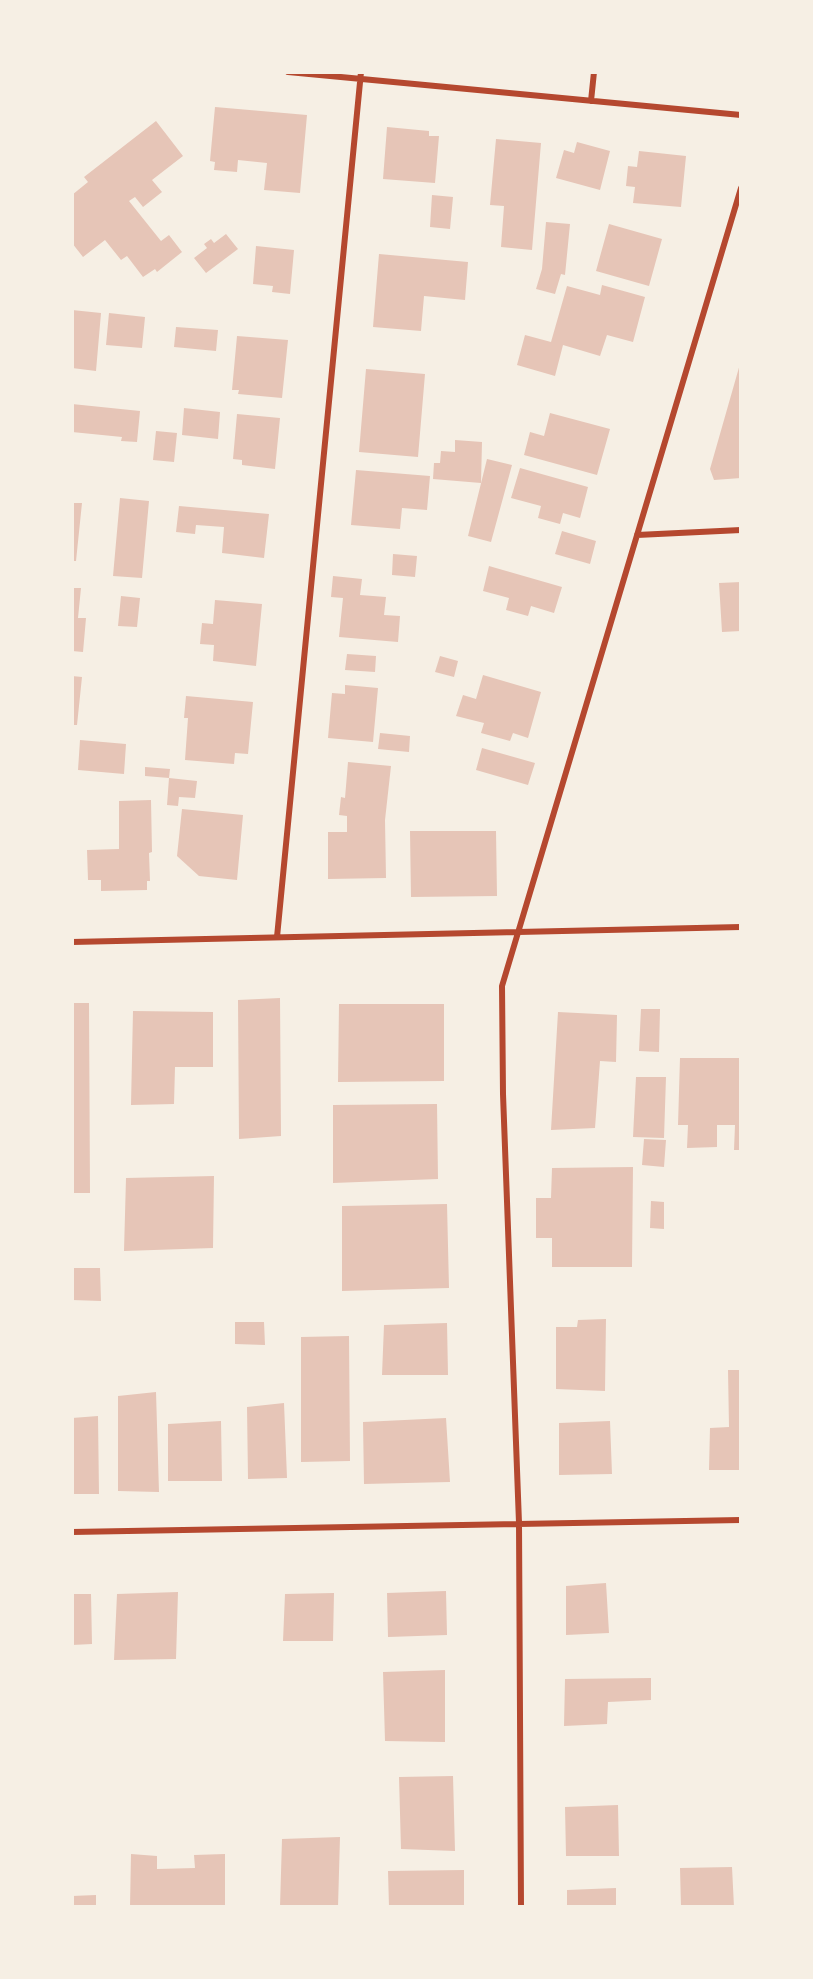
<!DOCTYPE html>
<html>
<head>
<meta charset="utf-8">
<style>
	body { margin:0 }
	#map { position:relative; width:813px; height:1979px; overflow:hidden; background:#f6efe4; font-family:Barlow,sans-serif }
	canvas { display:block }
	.frame { position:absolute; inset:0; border:74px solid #f6efe4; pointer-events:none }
</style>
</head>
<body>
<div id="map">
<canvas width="813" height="1979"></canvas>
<div class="frame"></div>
</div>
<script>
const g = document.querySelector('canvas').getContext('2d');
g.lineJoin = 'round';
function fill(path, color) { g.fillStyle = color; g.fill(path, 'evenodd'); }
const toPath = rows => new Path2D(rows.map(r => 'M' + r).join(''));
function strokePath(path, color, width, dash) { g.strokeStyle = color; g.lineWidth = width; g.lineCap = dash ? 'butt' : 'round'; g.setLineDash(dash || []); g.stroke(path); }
fill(toPath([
	[215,107,307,115,300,193,264,190,267,163,238,160,237,172,214,170,215,162,210,161],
	[156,121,183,156,152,180,162,192,143,207,135,197,129,201,161,241,169,235,182,252,157,272,155,269,143,277,127,256,121,260,105,240,83,257,72,243,72,195,88,182,84,177],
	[387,127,429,131,429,136,439,136,435,183,383,179],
	[496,139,541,143,532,250,501,247,504,206,490,205],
	[577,142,610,151,600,190,556,178,564,150,574,153],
	[639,151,686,156,681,207,633,203,635,187,626,186,628,166,637,167],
	[432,195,453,197,450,229,430,227],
	[546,222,570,224,565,275,561,274,555,294,536,289,542,269],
	[609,224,662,239,649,286,596,271],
	[226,234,238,249,206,273,194,258,207,248,204,244,211,239,214,243],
	[256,246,294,250,290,294,272,292,273,286,253,284],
	[379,254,468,262,465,300,424,296,421,331,373,327],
	[602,285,645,297,633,342,607,335,600,356,563,345,555,376,517,365,525,335,551,342,567,286,600,295],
	[72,310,101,313,96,371,72,368],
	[109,313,145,317,142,348,106,345],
	[176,327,218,330,216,351,174,347],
	[237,336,288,340,282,398,238,394,239,390,232,390],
	[740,364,741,478,714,480,710,469],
	[366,369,425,374,418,457,359,452],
	[72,404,140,411,137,442,121,441,122,437,72,432],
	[184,408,220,412,218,439,182,435],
	[550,413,610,429,597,475,524,455,530,432,544,436],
	[237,414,280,418,275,469,242,465,242,460,233,459],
	[156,431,177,433,174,462,153,460],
	[455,440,482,442,481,483,433,479,434,463,440,463,441,451,455,452],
	[487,459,512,465,491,542,468,536],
	[520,468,588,487,580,518,563,513,560,524,538,518,541,506,511,498],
	[356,470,430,476,427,510,402,508,400,529,351,525],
	[120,498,149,501,142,578,113,576],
	[72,503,82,503,76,561,72,561],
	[179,506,269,514,264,558,222,553,224,527,196,525,195,534,176,532],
	[562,531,596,541,590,564,555,554],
	[393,554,417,556,415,577,392,575],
	[489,566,562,587,554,613,531,606,528,616,506,610,509,598,483,591],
	[333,576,362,579,360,595,386,597,384,615,400,616,398,642,339,637,343,598,331,597],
	[741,582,741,631,722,632,719,583],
	[72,588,81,588,78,618,86,618,83,652,72,651],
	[121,596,140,598,137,627,118,626],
	[215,600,262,604,256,666,213,661,214,645,200,644,202,623,213,624],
	[347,654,376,656,375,672,345,670],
	[440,656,458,661,454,677,435,672],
	[483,675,541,692,528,738,513,733,510,741,481,733,484,723,456,716,463,695,476,699],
	[72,676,82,677,77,725,72,725],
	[345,685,378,688,373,742,328,738,332,693,345,694],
	[186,696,253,702,248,754,235,753,234,764,185,760,188,718,184,718],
	[380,733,410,736,409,752,378,749],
	[80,740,126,744,124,774,78,770],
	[482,748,535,763,528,785,476,770],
	[348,762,391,766,385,820,386,878,328,879,328,832,347,832,347,816,339,815,341,797,345,798],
	[145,767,170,769,169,778,197,781,195,798,179,797,178,806,167,805,169,778,145,776],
	[151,800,152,852,149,853,150,881,147,881,147,890,101,891,101,880,88,880,87,850,119,849,119,801],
	[182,809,243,815,237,880,199,876,177,856],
	[410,831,496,831,497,896,411,897],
	[280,998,281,1136,239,1139,238,1000],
	[72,1003,89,1003,90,1193,72,1193],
	[339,1004,444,1004,444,1081,338,1082],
	[641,1009,660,1009,659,1052,639,1051],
	[133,1011,213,1012,213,1067,175,1067,174,1104,131,1105],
	[558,1012,617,1015,616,1062,600,1061,595,1128,551,1130],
	[680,1058,741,1058,741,1150,734,1150,735,1125,717,1125,717,1147,687,1148,688,1125,678,1125],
	[636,1077,666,1077,664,1138,633,1137],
	[437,1104,438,1179,333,1183,333,1105],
	[644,1139,666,1140,664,1167,642,1165],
	[633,1167,632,1267,552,1267,552,1238,536,1238,536,1198,551,1198,552,1168],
	[214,1176,213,1248,124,1251,126,1178],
	[651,1201,664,1202,664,1229,650,1228],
	[447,1204,449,1288,342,1291,342,1206],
	[72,1268,100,1268,101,1301,72,1300],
	[606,1319,605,1391,556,1389,556,1327,577,1327,578,1320],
	[235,1322,264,1322,265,1345,235,1344],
	[447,1323,448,1375,382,1375,384,1325],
	[349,1336,350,1461,301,1462,301,1337],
	[728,1370,741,1370,741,1470,709,1470,710,1428,729,1427],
	[156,1392,159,1492,118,1491,118,1396],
	[284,1403,287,1478,248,1479,247,1407],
	[98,1416,99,1494,72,1494,72,1418],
	[446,1418,450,1482,364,1484,363,1422],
	[221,1421,222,1481,168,1481,168,1424],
	[610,1421,612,1474,559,1475,559,1423],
	[606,1583,609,1633,566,1635,566,1586],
	[446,1591,447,1635,388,1637,387,1593],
	[178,1592,176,1659,114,1660,117,1594],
	[334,1593,333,1641,283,1641,285,1594],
	[72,1594,91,1594,92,1644,72,1645],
	[739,1625,741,1625,741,1642,739,1642],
	[445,1670,445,1742,385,1741,383,1672],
	[651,1678,651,1700,608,1702,607,1724,564,1726,565,1679],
	[453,1776,455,1851,401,1849,399,1777],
	[618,1805,619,1856,566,1856,565,1807],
	[340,1837,338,1907,280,1907,282,1839],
	[131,1854,157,1856,157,1869,195,1868,194,1855,225,1854,225,1907,130,1907],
	[732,1867,734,1907,681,1907,680,1868],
	[464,1870,464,1907,389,1907,388,1871],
	[616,1888,616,1907,567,1907,567,1890],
	[96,1895,96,1907,72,1907,72,1896]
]), '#e6c5b7');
strokePath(toPath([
	[288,72,741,115],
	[591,101,594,72],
	[637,535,741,530],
	[277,937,361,72],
	[72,942,741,927],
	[72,1532,741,1520],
	[521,1907,519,1523,503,1094,502,986,741,188]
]), '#b5482f', 6);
</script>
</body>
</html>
